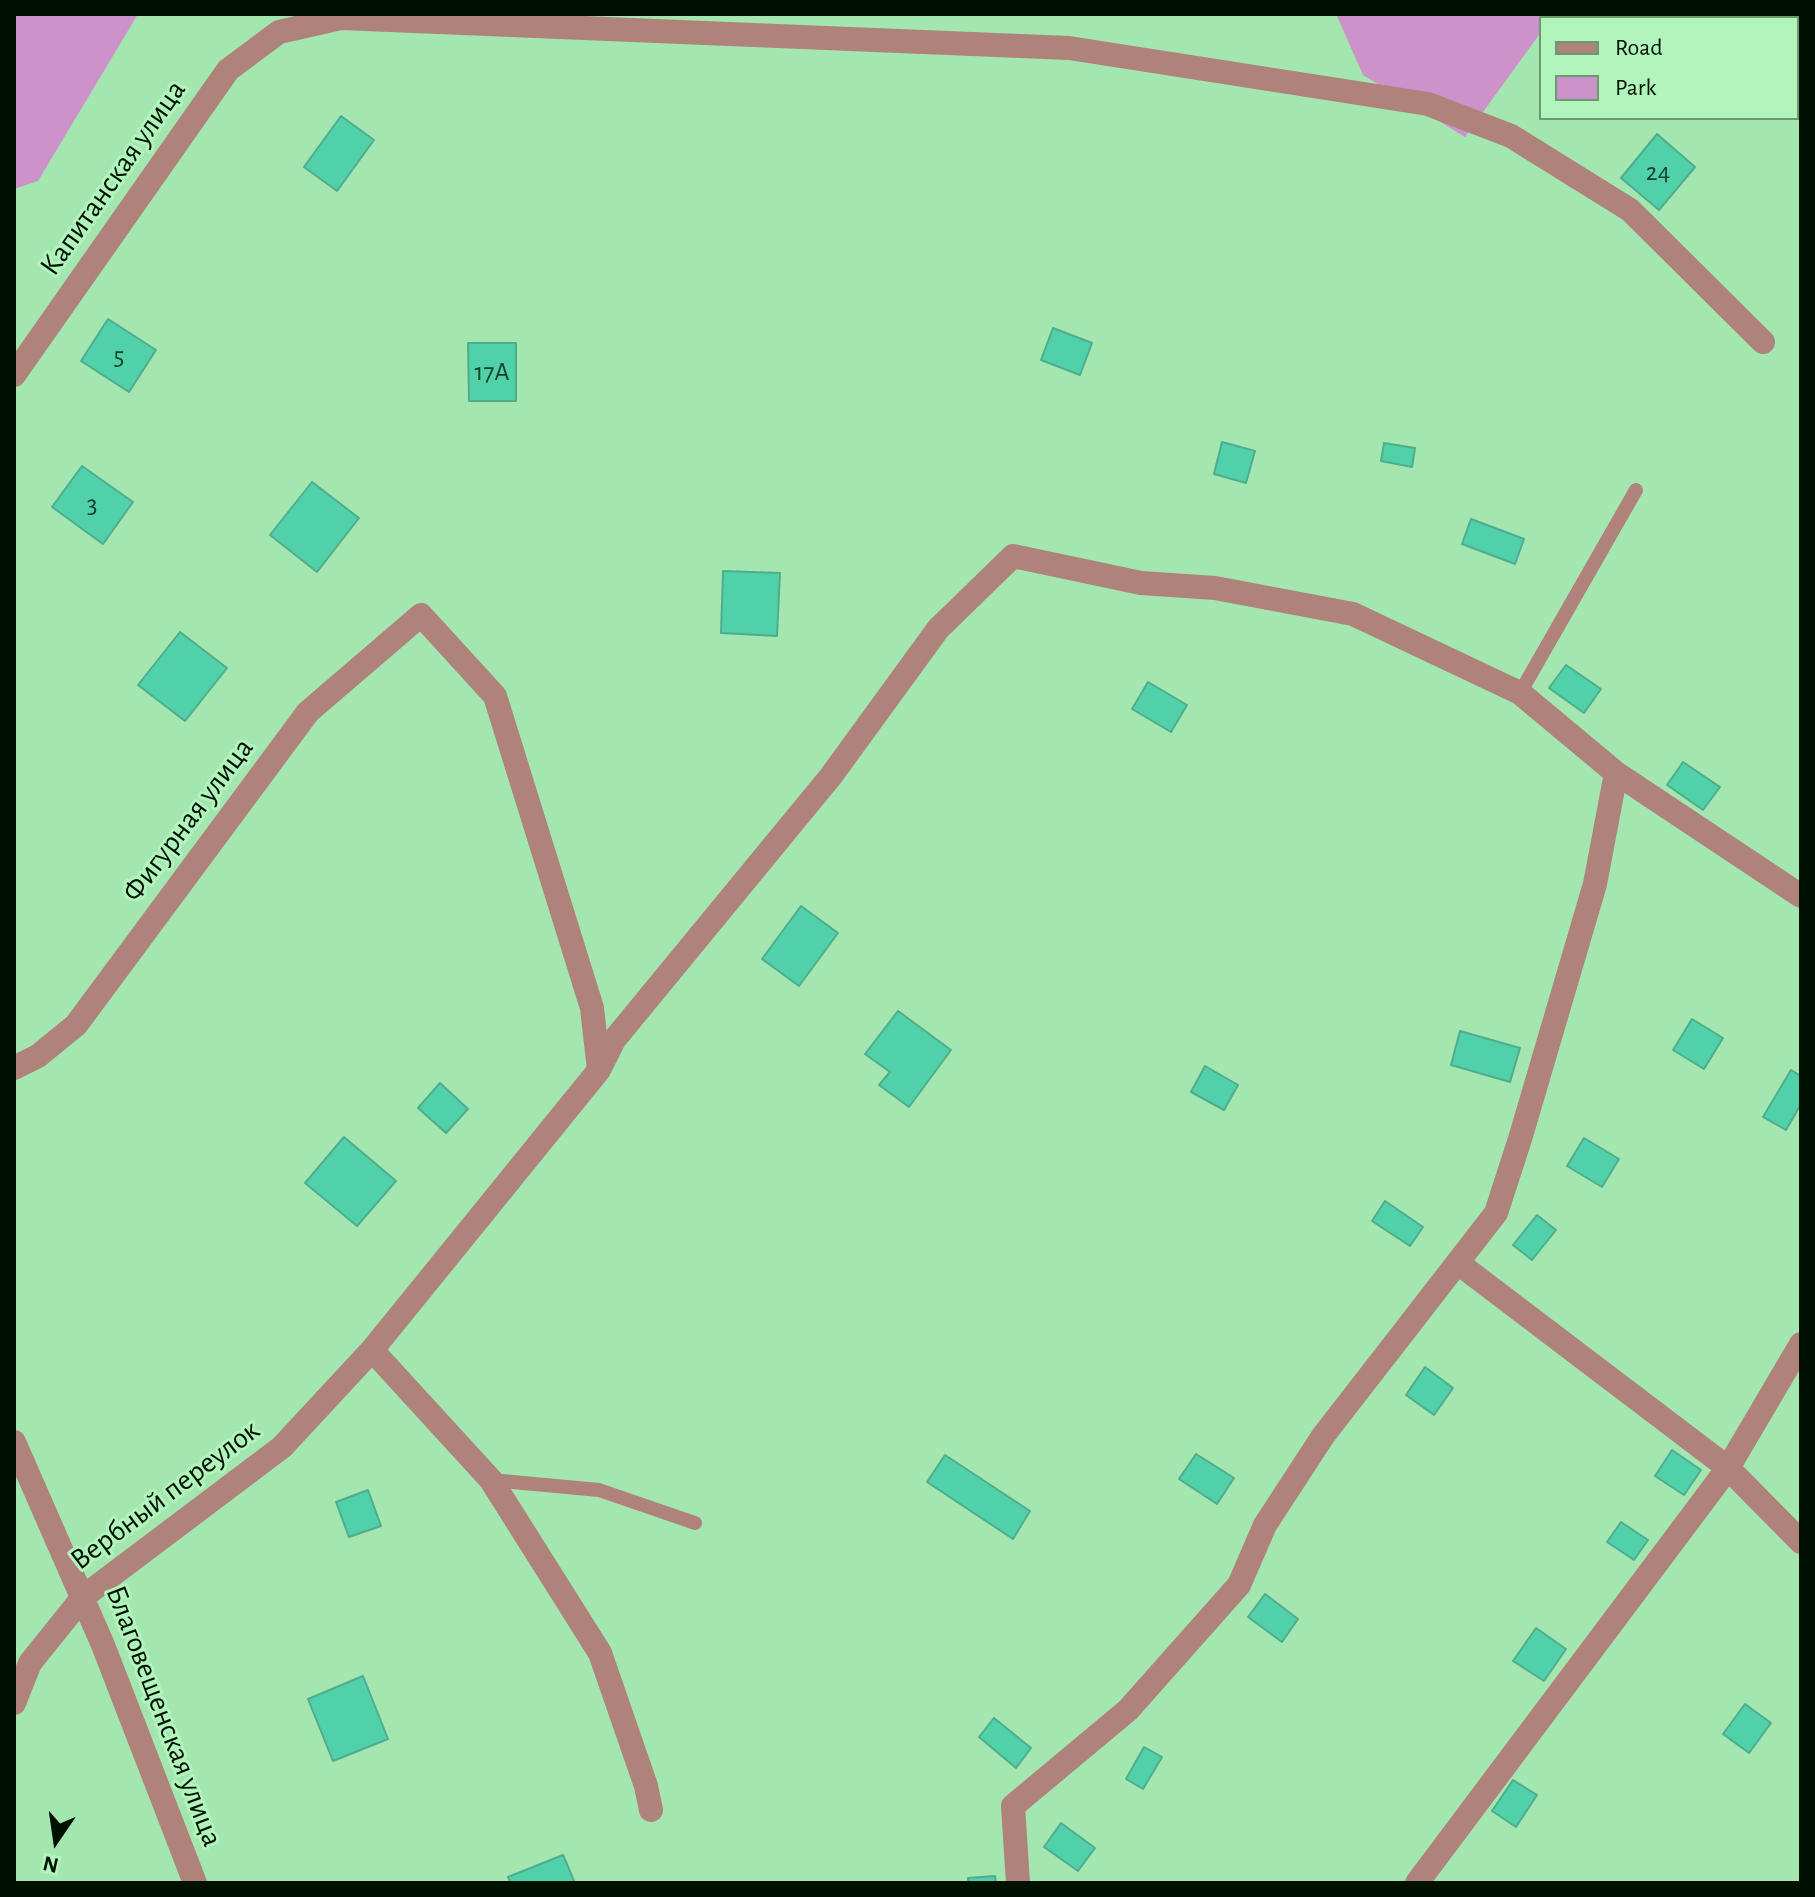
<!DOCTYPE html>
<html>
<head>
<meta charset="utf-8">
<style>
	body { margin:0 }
	#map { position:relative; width:1815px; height:1897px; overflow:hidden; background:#a4e6af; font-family:"Alegreya Sans",sans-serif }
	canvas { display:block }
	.frame { position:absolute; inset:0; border:16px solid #001102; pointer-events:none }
	.legend { position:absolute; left:1539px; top:16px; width:260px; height:104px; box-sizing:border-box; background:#b1f4bc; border:2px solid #6a9972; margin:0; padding:10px 14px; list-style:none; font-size:24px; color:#001102 }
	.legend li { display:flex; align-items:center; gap:16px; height:40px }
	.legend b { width:40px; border:2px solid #6a9972 }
	.north { position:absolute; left:16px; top:1801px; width:80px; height:80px; -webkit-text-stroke:6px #b1f4bc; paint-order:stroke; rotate:193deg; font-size:22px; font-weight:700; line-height:32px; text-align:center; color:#001102 }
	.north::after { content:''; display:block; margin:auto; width:28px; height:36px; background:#001102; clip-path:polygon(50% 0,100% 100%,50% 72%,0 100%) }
</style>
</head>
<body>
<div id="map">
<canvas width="1815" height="1897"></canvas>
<div class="frame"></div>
<ul class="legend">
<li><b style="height:10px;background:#af827b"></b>Road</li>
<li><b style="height:22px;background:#cd92c9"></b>Park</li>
</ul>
<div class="north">N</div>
</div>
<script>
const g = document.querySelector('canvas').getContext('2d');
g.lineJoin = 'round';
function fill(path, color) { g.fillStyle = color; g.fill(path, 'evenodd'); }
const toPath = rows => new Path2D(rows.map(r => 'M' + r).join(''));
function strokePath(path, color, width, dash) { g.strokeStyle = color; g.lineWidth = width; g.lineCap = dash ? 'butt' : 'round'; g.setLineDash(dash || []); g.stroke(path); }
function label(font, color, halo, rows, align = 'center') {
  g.font = font + ' "Alegreya Sans",sans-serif'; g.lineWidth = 6; g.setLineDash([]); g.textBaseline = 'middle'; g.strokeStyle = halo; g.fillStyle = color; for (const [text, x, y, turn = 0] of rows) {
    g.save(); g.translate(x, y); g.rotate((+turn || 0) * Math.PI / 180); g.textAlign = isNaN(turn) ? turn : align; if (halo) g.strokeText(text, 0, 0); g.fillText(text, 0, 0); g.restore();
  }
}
fill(toPath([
	[17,14,138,14,38,181,14,189,14,19],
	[1336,14,1554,14,1551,18,1541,18,1541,32,1465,137,1363,75],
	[1725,14,1801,14,1801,79,1797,77,1797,18,1726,18]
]), '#cd92c9');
const building = toPath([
	[341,116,374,140,337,191,304,167,341,116],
	[1657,134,1695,167,1659,210,1621,178,1657,134],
	[108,319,156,350,129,392,81,361,108,319],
	[1053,328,1092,343,1080,375,1041,360,1053,328],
	[468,343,516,343,516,401,469,401,468,343],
	[1222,442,1255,451,1246,483,1214,474,1222,442],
	[1384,443,1415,448,1412,467,1381,461,1384,443],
	[82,466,133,502,103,544,52,507,82,466],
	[312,482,359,518,317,572,270,535,312,482],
	[1471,519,1524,539,1515,564,1462,544,1471,519],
	[723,571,780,573,777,636,721,633,723,571],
	[180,632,227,668,185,721,138,685,180,632],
	[1566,665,1601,689,1584,713,1549,688,1566,665],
	[1148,682,1187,705,1171,732,1132,709,1148,682],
	[1683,762,1720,787,1703,810,1667,785,1683,762],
	[801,906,838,933,799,986,762,959,801,906],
	[898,1011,951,1050,909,1107,879,1085,890,1072,865,1054,898,1011],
	[1692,1019,1723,1038,1704,1069,1673,1050,1692,1019],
	[1460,1031,1520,1048,1510,1082,1451,1065,1460,1031],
	[1205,1066,1238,1085,1224,1110,1191,1092,1205,1066],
	[1791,1070,1801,1076,1801,1104,1786,1130,1763,1117,1791,1070],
	[440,1083,468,1109,446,1133,418,1108,440,1083],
	[344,1137,396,1181,357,1226,305,1183,344,1137],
	[1584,1138,1619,1159,1602,1187,1567,1166,1584,1138],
	[1385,1201,1423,1227,1410,1246,1372,1221,1385,1201],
	[1537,1215,1556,1230,1532,1260,1513,1245,1537,1215],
	[1425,1367,1453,1388,1434,1415,1406,1395,1425,1367],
	[1672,1450,1701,1470,1684,1495,1655,1476,1672,1450],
	[1196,1454,1234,1478,1217,1504,1179,1479,1196,1454],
	[945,1455,1030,1511,1013,1539,927,1482,945,1455],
	[368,1490,381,1526,349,1537,336,1502,368,1490],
	[1621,1522,1648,1540,1634,1560,1607,1542,1621,1522],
	[1265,1594,1298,1619,1282,1642,1248,1617,1265,1594],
	[1536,1628,1566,1649,1544,1681,1513,1661,1536,1628],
	[363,1676,388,1739,333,1761,308,1699,363,1676],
	[1745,1704,1771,1723,1749,1753,1723,1734,1745,1704],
	[994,1718,1031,1748,1016,1768,979,1737,994,1718],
	[1144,1747,1162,1757,1143,1789,1126,1779,1144,1747],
	[1513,1780,1537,1795,1516,1827,1492,1811,1513,1780],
	[1061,1823,1095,1848,1078,1871,1044,1847,1061,1823],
	[563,1855,575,1883,511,1883,508,1877,563,1855],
	[995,1876,996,1883,968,1883,968,1878,995,1876]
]);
fill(building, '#51d1a9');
strokePath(building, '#4fad8e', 2);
strokePath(toPath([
	[1520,693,1636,490],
	[491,1480,599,1490,695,1523]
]), '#af827b', 14);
strokePath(toPath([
	[14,375,228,70,279,32,341,18,1069,48,1428,104,1511,136,1630,210,1763,342],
	[14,1068,38,1056,76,1025,308,712,421,615,495,696,592,1008,599,1070],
	[1458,1263,1728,1468,1801,1542],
	[372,1350,491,1480,600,1653,646,1786,651,1810],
	[14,1442,103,1645,195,1883],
	[14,1703,30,1663,83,1597,282,1447,372,1350,599,1070,614,1040,831,776,938,629,1013,556,1141,583,1215,588,1353,614,1520,693,1616,773,1801,896],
	[1018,1883,1013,1806,1128,1710,1239,1585,1265,1525,1323,1436,1496,1213,1520,1139,1595,884,1616,773],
	[1417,1883,1728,1468,1801,1344]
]), '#af827b', 24);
label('26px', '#14412c', null, [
	["24",1658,172],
	["5",119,356],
	["17А",492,372],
	["3",92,505]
]);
label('30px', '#001102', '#b1f4bc', [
	["Капитанская улица",113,178,-55],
	["Фигурная улица",188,820,-53],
	["Вербный переулок",165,1495,-37],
	["Благовещенская улица",164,1716,69]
]);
</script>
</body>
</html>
